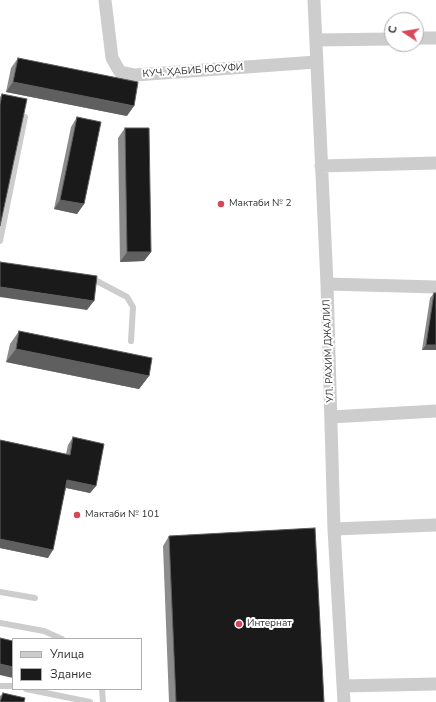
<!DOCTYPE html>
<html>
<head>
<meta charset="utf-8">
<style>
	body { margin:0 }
	#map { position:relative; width:436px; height:702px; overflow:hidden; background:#fff; font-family:"Nunito Sans",sans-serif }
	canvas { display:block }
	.legend { position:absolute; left:12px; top:638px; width:130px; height:52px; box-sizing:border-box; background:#fff; border:1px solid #adadad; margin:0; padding:5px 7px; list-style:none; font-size:12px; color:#333 }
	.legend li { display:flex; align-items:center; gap:8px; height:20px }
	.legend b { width:20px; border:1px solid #adadad }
	.north { position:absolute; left:384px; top:12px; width:40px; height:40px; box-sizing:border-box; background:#fff; border:1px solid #adadad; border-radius:50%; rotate:282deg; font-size:11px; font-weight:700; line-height:16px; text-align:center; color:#333 }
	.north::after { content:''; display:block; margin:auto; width:14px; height:18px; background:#d64858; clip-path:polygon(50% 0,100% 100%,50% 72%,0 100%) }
</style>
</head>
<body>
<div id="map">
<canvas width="436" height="702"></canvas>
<ul class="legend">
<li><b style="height:5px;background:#cdcdcd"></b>Улица</li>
<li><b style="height:11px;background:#1a1a1a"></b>Здание</li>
</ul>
<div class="north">С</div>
</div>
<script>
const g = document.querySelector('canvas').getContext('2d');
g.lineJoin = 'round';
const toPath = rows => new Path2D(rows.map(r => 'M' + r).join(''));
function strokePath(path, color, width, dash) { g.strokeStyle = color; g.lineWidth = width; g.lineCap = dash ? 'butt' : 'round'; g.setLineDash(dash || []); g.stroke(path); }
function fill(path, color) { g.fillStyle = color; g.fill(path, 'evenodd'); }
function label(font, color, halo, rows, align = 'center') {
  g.font = font + ' "Nunito Sans",sans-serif'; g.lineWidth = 4; g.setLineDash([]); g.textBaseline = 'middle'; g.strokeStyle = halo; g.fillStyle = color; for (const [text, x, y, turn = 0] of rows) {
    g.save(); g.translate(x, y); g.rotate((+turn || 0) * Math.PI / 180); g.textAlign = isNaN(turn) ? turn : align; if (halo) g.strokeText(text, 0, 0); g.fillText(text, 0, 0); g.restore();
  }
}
strokePath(toPath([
	[0,241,25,117],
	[91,278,127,297,133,307,131,341],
	[0,592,35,598],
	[0,623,44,631,62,639],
	[0,686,13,686],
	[26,689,90,702],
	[102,689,103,702]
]), '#cdcdcd', 6);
strokePath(toPath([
	[105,0,112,58,120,72,135,75,316,62],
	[314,0,327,284,334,529,344,702],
	[416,38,436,38],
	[316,40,392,39],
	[321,166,436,163],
	[327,284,436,287],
	[331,417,436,411],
	[334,529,436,525],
	[343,686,436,684]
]), '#cdcdcd', 13);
fill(toPath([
	[18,58,127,116,6,92,11,68],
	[2,94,0,226,0,97],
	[77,117,84,204,77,214,54,209,71,127],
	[125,128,151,252,144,261,120,262,118,138],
	[434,293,436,293,436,350,422,350,430,298],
	[19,331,149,376,139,389,6,362,10,344],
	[73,437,96,486,90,493,66,488,48,558,0,548,0,440,66,454,68,445],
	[169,536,324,702,169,702,163,546],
	[3,693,24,702,0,702,0,696]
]), '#8c8c8c');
fill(toPath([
	[13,82,134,106,127,116,6,92],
	[60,200,84,204,77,214,54,209],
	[127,252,151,252,144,261,120,262],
	[0,287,94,301,87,310,0,297],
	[426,345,436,345,436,350,422,350],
	[16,349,149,376,139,389,6,362],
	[67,480,96,486,90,493,62,487],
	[0,539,53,550,48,558,0,548],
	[0,664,13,667,13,678,0,675]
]), '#5f5f5f');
const building = toPath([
	[18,58,138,82,134,106,13,82,18,58],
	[2,94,27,99,0,226,0,105,2,94],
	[77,117,101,122,84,204,60,200,77,117],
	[125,128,149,128,151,252,127,252,125,128],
	[0,262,97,276,94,301,0,287,0,262],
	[434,293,436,293,436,345,426,345,434,293],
	[19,331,152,358,149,376,16,349,19,331],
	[73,437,104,444,96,486,67,480,53,550,0,539,0,440,70,455,73,437],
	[315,528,324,702,176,702,169,536,315,528],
	[0,638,13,641,13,667,0,664,0,638],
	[3,693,25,698,24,702,0,702,3,693]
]);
fill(building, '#1a1a1a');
strokePath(building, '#5f5f5f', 1);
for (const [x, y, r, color] of [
	[221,204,4,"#d64858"],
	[77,515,4,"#d64858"],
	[239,624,4,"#d64858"]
]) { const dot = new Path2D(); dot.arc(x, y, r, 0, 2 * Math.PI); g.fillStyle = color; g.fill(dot); strokePath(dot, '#fff', 1.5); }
label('10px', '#333', '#fff', [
	["КУЧ. ҲАБИБ ЮСУФИ",193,71,-4],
	["УЛ. РАХИМ ДЖАЛИЛ",329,351,-92]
]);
label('10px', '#333', '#fff', [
	["Мактаби № 2",229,204],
	["Мактаби № 101",85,515],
	["Интернат",247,624]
], 'left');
</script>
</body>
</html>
